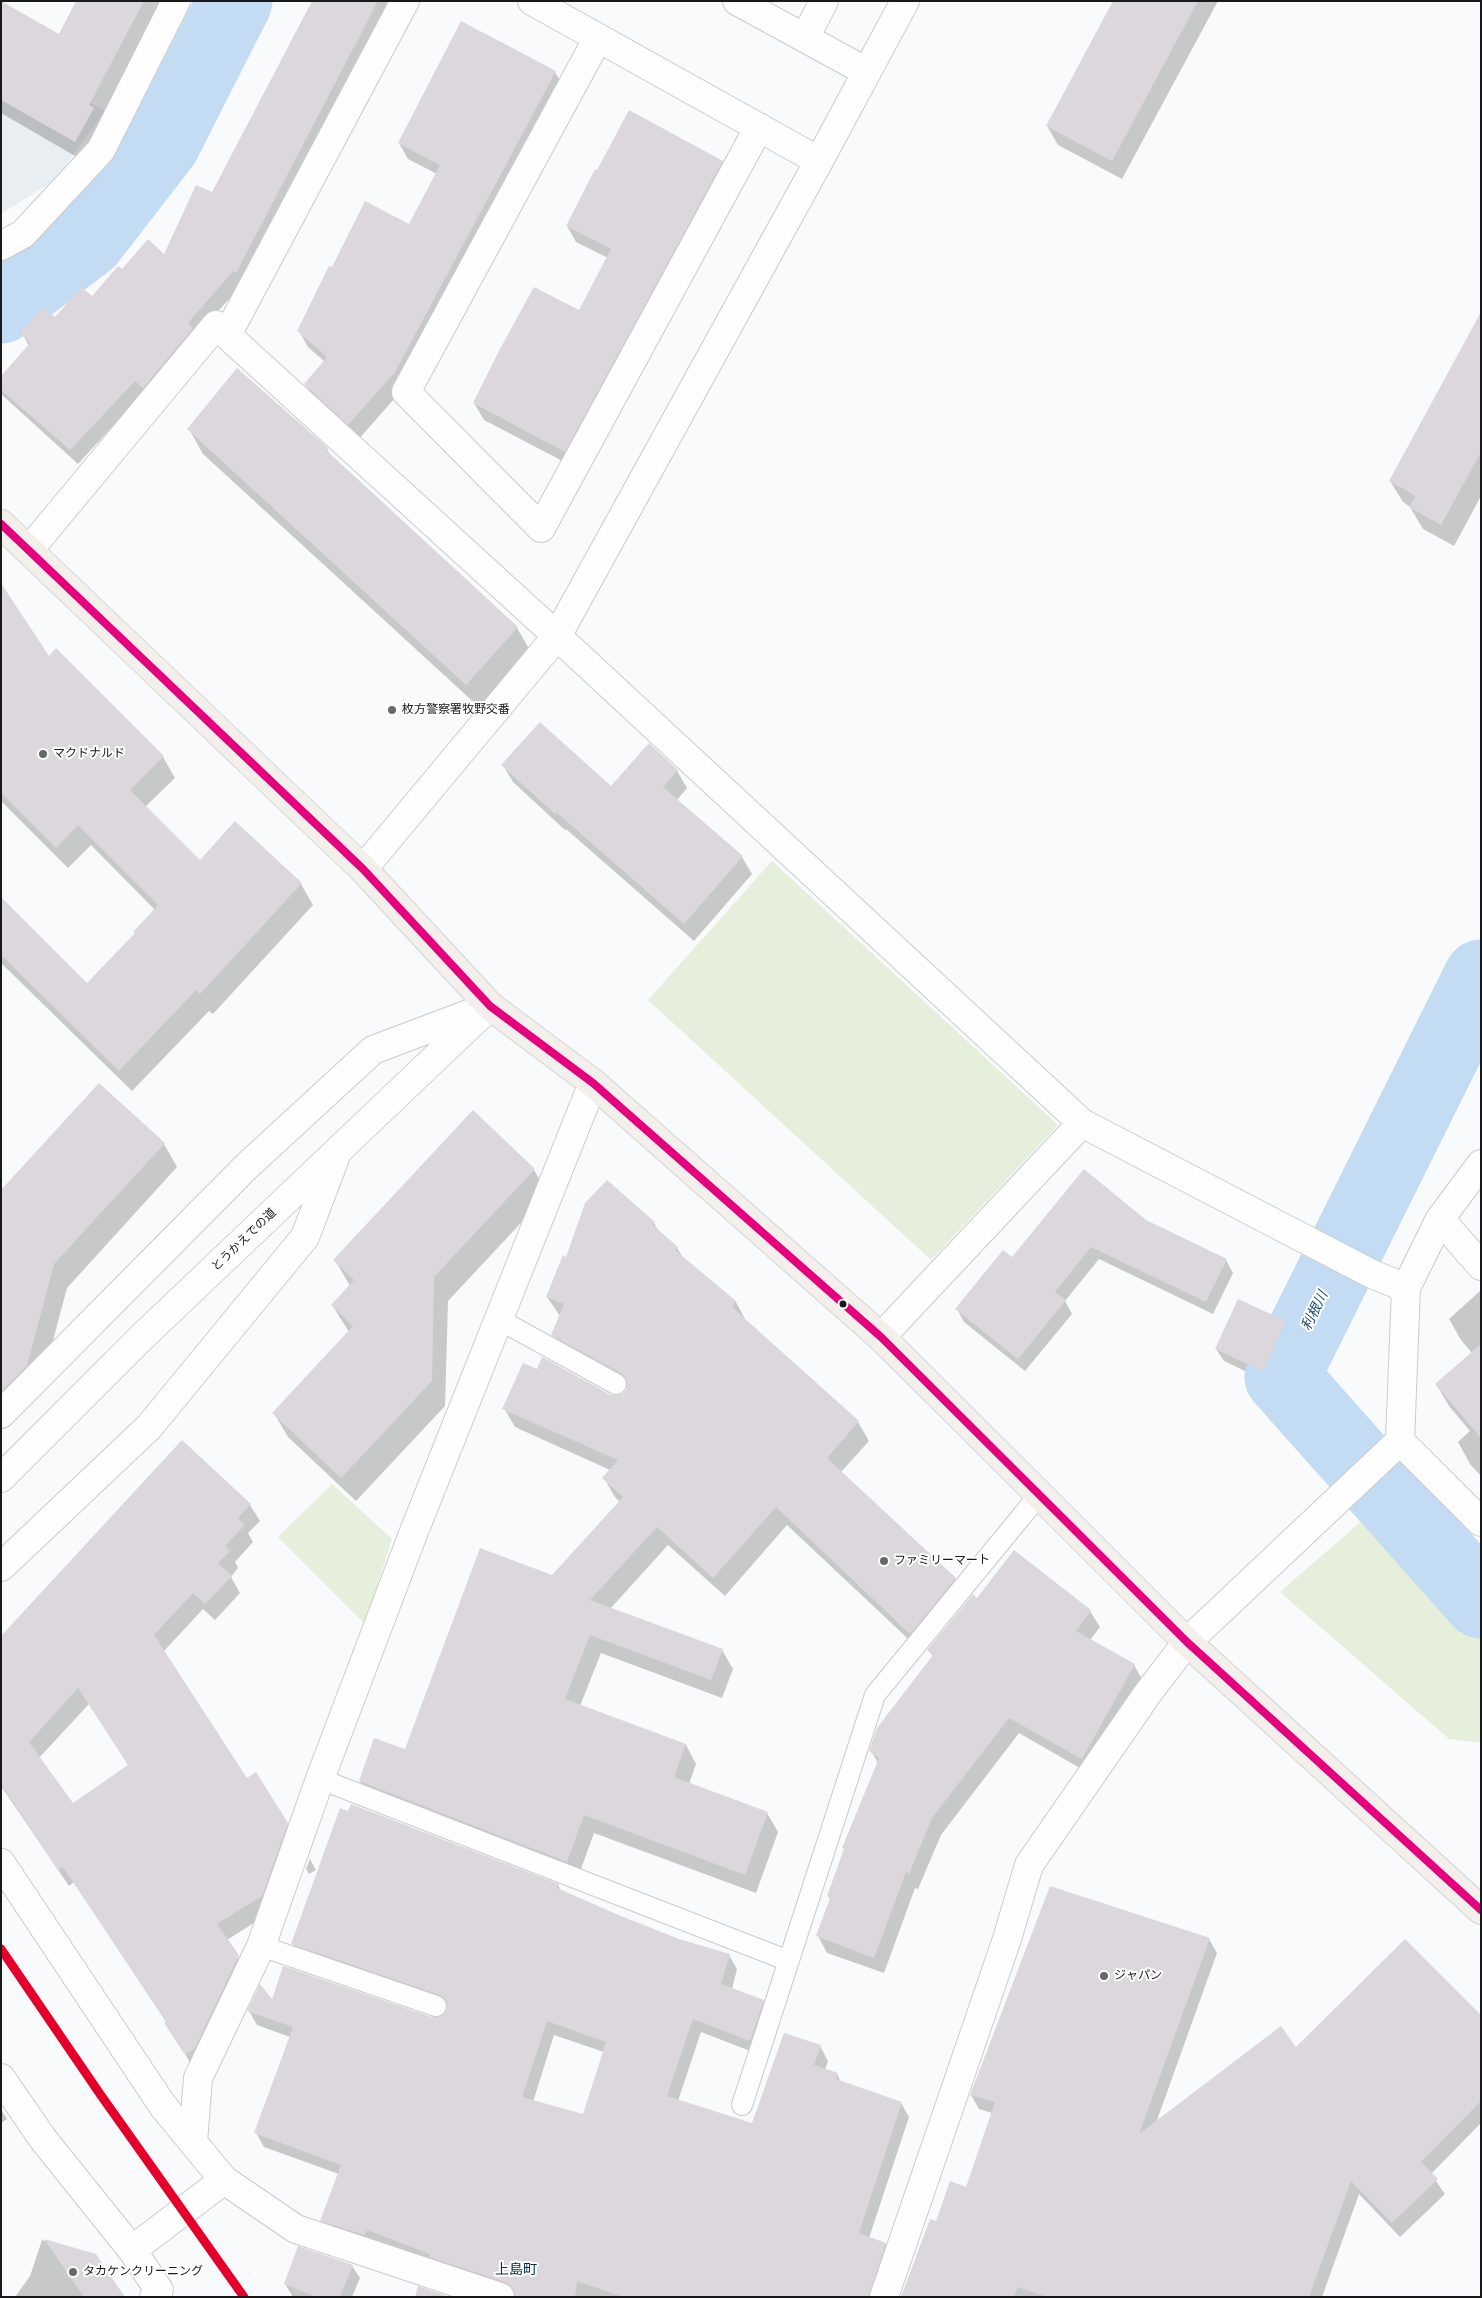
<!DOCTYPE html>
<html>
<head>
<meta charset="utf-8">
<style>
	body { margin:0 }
	#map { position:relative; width:1482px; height:2298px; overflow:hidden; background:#f9fafb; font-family:"Fira Sans Condensed",sans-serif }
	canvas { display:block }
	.frame { position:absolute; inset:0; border:2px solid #181919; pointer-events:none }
</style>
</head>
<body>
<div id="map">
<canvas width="1482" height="2298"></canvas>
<div class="frame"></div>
</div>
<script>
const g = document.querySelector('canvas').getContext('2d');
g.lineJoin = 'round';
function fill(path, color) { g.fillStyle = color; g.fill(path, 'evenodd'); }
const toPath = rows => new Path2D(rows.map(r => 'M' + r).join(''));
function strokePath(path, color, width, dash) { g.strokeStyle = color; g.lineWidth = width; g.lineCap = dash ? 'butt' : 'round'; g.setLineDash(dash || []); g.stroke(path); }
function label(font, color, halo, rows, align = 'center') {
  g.font = font + ' "Fira Sans Condensed","Noto Sans JP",sans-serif'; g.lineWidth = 4; g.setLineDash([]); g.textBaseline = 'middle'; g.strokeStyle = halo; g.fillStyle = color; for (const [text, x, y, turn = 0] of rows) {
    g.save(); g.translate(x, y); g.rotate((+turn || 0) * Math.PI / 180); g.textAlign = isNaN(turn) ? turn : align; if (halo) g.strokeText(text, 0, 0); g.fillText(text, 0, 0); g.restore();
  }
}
fill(toPath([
	[1,47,105,111,55,180,1,214]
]), '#e9eef3');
fill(toPath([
	[772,861,1058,1125,931,1260,648,1000],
	[332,1484,392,1539,365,1624,278,1537],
	[1373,1511,1481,1628,1481,1743,1449,1739,1280,1592]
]), '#e5efdc');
fill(toPath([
	[78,1,168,1,87,163,1,113,1,20,59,36],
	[313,1,393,1,242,285,78,464,1,394,1,378,29,346,22,333,55,318,92,297,122,271,165,256,213,194],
	[1114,1,1218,1,1122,179,1058,145,1047,126],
	[555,72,564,88,402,390,358,440,315,400,305,384,325,362,308,347,299,331,332,269,409,225,437,174,408,159,399,143],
	[722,161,732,178,574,467,484,420,474,403,580,311,608,258,576,242,567,226],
	[1481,314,1481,496,1454,546,1423,529,1410,507,1403,502,1390,481],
	[189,429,327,449,331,456,517,628,531,652,480,708,203,454],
	[1,585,48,658,163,757,175,778,145,807,200,862,301,884,313,905,213,1014,209,1011,132,1091,1,963,1,910,87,985,136,934,155,910,91,845,68,868,1,801],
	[503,765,611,788,677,771,687,788,677,800,742,857,752,874,694,941,566,829,565,830,513,782],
	[164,1144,177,1167,67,1288,43,1378,1,1402,1,1191],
	[534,1170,548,1194,448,1301,445,1406,356,1501,288,1437,274,1413,349,1332,332,1305,350,1286,335,1260],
	[1145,1221,1226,1260,1233,1273,1213,1314,1099,1259,1065,1301,1072,1314,1025,1371,964,1322,957,1309],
	[654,1223,659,1232,677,1248,684,1259,736,1302,746,1321,858,1422,869,1441,841,1472,955,1579,966,1597,921,1651,787,1525,725,1596,668,1545,610,1609,722,1650,733,1669,722,1698,601,1653,580,1706,686,1745,696,1764,689,1784,767,1813,778,1832,756,1893,594,1833,577,1880,371,1800,360,1781,406,1751,553,1577,620,1502,615,1497,604,1478,610,1470,515,1427,504,1408,622,1396,628,1389,563,1354,553,1335,560,1316,547,1297,566,1259],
	[1480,1291,1481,1292,1481,1476,1470,1464,1458,1442,1470,1431,1449,1406,1436,1384,1472,1353,1461,1340,1449,1319],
	[1285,1322,1292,1335,1270,1383,1224,1361,1216,1349],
	[250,1505,260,1521,248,1533,253,1542,235,1562,238,1568,231,1577,240,1593,215,1620,203,1609,164,1651,247,1779,287,1824,297,1840,271,1912,227,1940,248,1972,195,2071,167,2023,74,1882,69,1886,1,1786,1,1637],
	[89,1704,129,1766,73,1805,39,1758],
	[1014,1552,1090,1611,1100,1627,1090,1640,1134,1665,1143,1681,1092,1775,1019,1733,941,1835,918,1889,915,1888,884,1973,827,1953,818,1936,831,1900,828,1896,878,1763,871,1751,933,1657,929,1650,977,1600],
	[310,1859,316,1870,309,1874,306,1869],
	[558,1885,561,1891,616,1915,679,1940,729,1955,737,1969,732,1989,763,2001,771,2015,758,2054,701,2032,678,2101,753,2125,820,2046,828,2061,825,2070,837,2074,841,2082,901,2103,909,2117,869,2238,885,2244,894,2258,881,2297,532,2297,330,2234,321,2220,339,2174,264,2147,256,2133,290,2037,257,2025,249,2011,272,2001,432,2019,444,2016,448,2008,301,1958,293,1944],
	[554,2035,604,2052,583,2115,533,2102],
	[1050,1888,1209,1939,1217,1953,1156,2123,1296,2049,1481,2017,1481,2123,1431,2174,1445,2194,1400,2237,1359,2194,1322,2297,902,2297,937,2222,967,2188,992,2113,979,2109,971,2095],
	[1,2109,7,2119,1,2123],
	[42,2240,95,2255,123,2297,15,2297,30,2276],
	[352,2266,360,2278,352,2297,293,2297,285,2284]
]), '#0003');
strokePath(toPath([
	[1,306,88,240,163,143,235,1],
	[1481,977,1282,1377,1481,1601]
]), '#c4dcf3', 75);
fill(toPath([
	[1,1,59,34,76,1,144,1,89,105,94,108,75,142,1,100],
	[312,1,378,1,236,273,233,271,188,323,193,328,143,388,135,381,70,450,1,390,1,376,30,343,20,333,44,307,55,317,82,287,92,296,118,266,122,269,148,239,164,254,196,185,212,192],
	[1113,1,1198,1,1112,161,1046,126],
	[461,21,556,71,395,372,348,425,304,384,327,357,297,331,329,266,332,267,365,201,409,224,440,165,398,143],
	[629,110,723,161,565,452,473,403,501,347,534,287,579,310,611,249,566,226,595,169,597,170],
	[1481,312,1481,452,1441,525,1409,507,1416,496,1389,481],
	[237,368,328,448,326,450,518,627,466,685,187,429],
	[1,583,49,656,56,648,164,756,130,790,200,860,235,821,302,883,200,994,196,990,119,1071,1,955,1,897,87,983,135,933,133,932,158,905,78,825,56,848,1,793],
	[540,722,611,786,649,743,678,770,663,787,743,856,684,924,556,812,555,814,501,765],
	[99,1083,165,1143,54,1264,27,1366,1,1392,1,1190],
	[473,1110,535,1169,434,1277,432,1381,341,1478,272,1413,353,1326,331,1305,354,1280,333,1260],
	[1084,1169,1146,1220,1227,1259,1206,1302,1091,1247,1055,1292,1066,1300,1018,1359,955,1309,1003,1250,1012,1257],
	[607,1180,655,1222,653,1225,678,1247,675,1250,736,1301,732,1307,859,1421,827,1458,956,1578,910,1634,776,1507,713,1578,657,1527,590,1600,723,1649,711,1680,590,1635,565,1699,686,1744,674,1777,768,1812,745,1875,584,1815,567,1862,359,1781,374,1738,405,1749,480,1548,552,1575,623,1497,602,1478,618,1460,502,1409,523,1363,537,1369,542,1357,611,1395,622,1394,627,1389,626,1378,622,1374,551,1335,564,1304,546,1297,563,1255,566,1257,585,1203],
	[1238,1299,1286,1321,1263,1371,1215,1349],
	[1481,1344,1481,1438,1435,1384],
	[182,1440,251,1504,238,1518,245,1525,225,1546,230,1551,218,1563,232,1576,205,1604,193,1593,154,1635,247,1778,256,1772,288,1823,262,1896,217,1924,239,1955,195,2048,185,2055,164,2023,166,2022,63,1867,58,1870,1,1784,1,1636],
	[78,1688,128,1765,73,1803,29,1742],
	[1014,1550,1091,1610,1076,1631,1135,1664,1082,1759,1009,1718,932,1818,909,1874,906,1872,874,1958,816,1936,830,1898,827,1896,844,1849,842,1848,879,1758,869,1751,877,1728,933,1655,927,1650,973,1594,977,1598],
	[351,1804,559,1884,557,1888,616,1914,679,1939,730,1954,721,1984,764,2000,750,2041,693,2019,667,2096,752,2123,784,2033,821,2045,814,2065,838,2073,836,2079,902,2102,859,2233,886,2243,869,2297,623,2297,577,2281,575,2297,515,2297,512,2287,505,2282,429,2257,430,2254,367,2230,365,2235,320,2221,341,2165,254,2133,293,2027,247,2011,260,1984,272,1999,283,1966,432,2017,443,2015,447,2009,445,1999,440,1995,291,1944,340,1808,348,1811],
	[547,2021,606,2042,583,2114,522,2097],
	[1050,1886,1210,1938,1139,2134,1281,2026,1296,2047,1405,1939,1481,2015,1481,2101,1421,2162,1438,2179,1392,2223,1351,2181,1309,2297,1047,2297,1018,2287,1014,2297,901,2297,930,2219,936,2221,950,2181,966,2187,995,2102,970,2095],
	[44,2239,96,2254,125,2297,84,2297],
	[298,2246,353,2265,340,2297,316,2297,284,2284],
	[418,2286,450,2297,415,2297]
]), '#dcd7dd');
const service = toPath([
	[498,1319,616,1384],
	[320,1779,789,1961],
	[261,1946,436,2006],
	[742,2105,875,1695,1039,1495]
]);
const minor = toPath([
	[532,1,819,161],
	[737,1,867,72],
	[598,38,406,392,541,528,759,127],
	[805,38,824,1],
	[1,246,23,234,101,150,176,1],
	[227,335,405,1],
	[29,550,216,325,557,636,1082,1123,1372,1274,1406,1288],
	[363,869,557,636,819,161,905,1],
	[1440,1219,1481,1266],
	[881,1337,1082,1123],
	[1400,1441,1481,1522],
	[1,1863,163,2106,224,2180,296,2229,500,2297],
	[1,2078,43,2139,132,2250],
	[193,2142,198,2078,261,1946,320,1779,413,1534,593,1083],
	[154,2297,159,2290,132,2250,224,2180],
	[884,2297,1007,1939,1029,1865,1148,1693,1187,1642,1400,1441,1406,1288,1440,1219,1481,1164]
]);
const tertiary = toPath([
	[1,1414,247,1166,373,1050,479,1010],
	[1,1478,142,1337,490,1006],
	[1,1567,149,1427,305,1237,335,1158]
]);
const primary = toPath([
	[1,524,363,869,490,1006,593,1083,881,1337,1187,1642,1481,1910]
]);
strokePath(service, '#cacbcc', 22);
strokePath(minor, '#cacbcc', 30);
strokePath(tertiary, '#cacbcc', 30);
strokePath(primary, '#d3d4d4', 30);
strokePath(service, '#fefefe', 20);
strokePath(minor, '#fefefe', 28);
strokePath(tertiary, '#fefefe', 28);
strokePath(primary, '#f3f0ec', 28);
strokePath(toPath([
	[1,524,363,869,490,1006,593,1083,881,1337,1187,1642,1481,1910]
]), '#e5007d', 8);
strokePath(toPath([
	[1,1949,100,2094,244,2297]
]), '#e4002b', 9);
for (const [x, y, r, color] of [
	[392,710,5,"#676868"],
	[43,754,5,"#676868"],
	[843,1304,4.5,"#181919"],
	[884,1561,5,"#676868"],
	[1104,1976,5,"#676868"],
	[73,2272,5,"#676868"]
]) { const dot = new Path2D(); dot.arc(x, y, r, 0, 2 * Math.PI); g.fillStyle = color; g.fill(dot); strokePath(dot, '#fff', 2); }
label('12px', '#181919', '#fff', [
	["枚方警察署牧野交番",402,710],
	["マクドナルド",53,754],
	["ファミリーマート",894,1561],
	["ジャパン",1114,1976],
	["タカケンクリーニング",83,2272]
], 'left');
label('12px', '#181919', '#fff', [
	["とうかえでの道",244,1240,-44]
]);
label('italic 14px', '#194b74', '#fff', [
	["利根川",1315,1311,-64]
]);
label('14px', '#002d50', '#fff', [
	["上島町",516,2270]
]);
</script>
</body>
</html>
